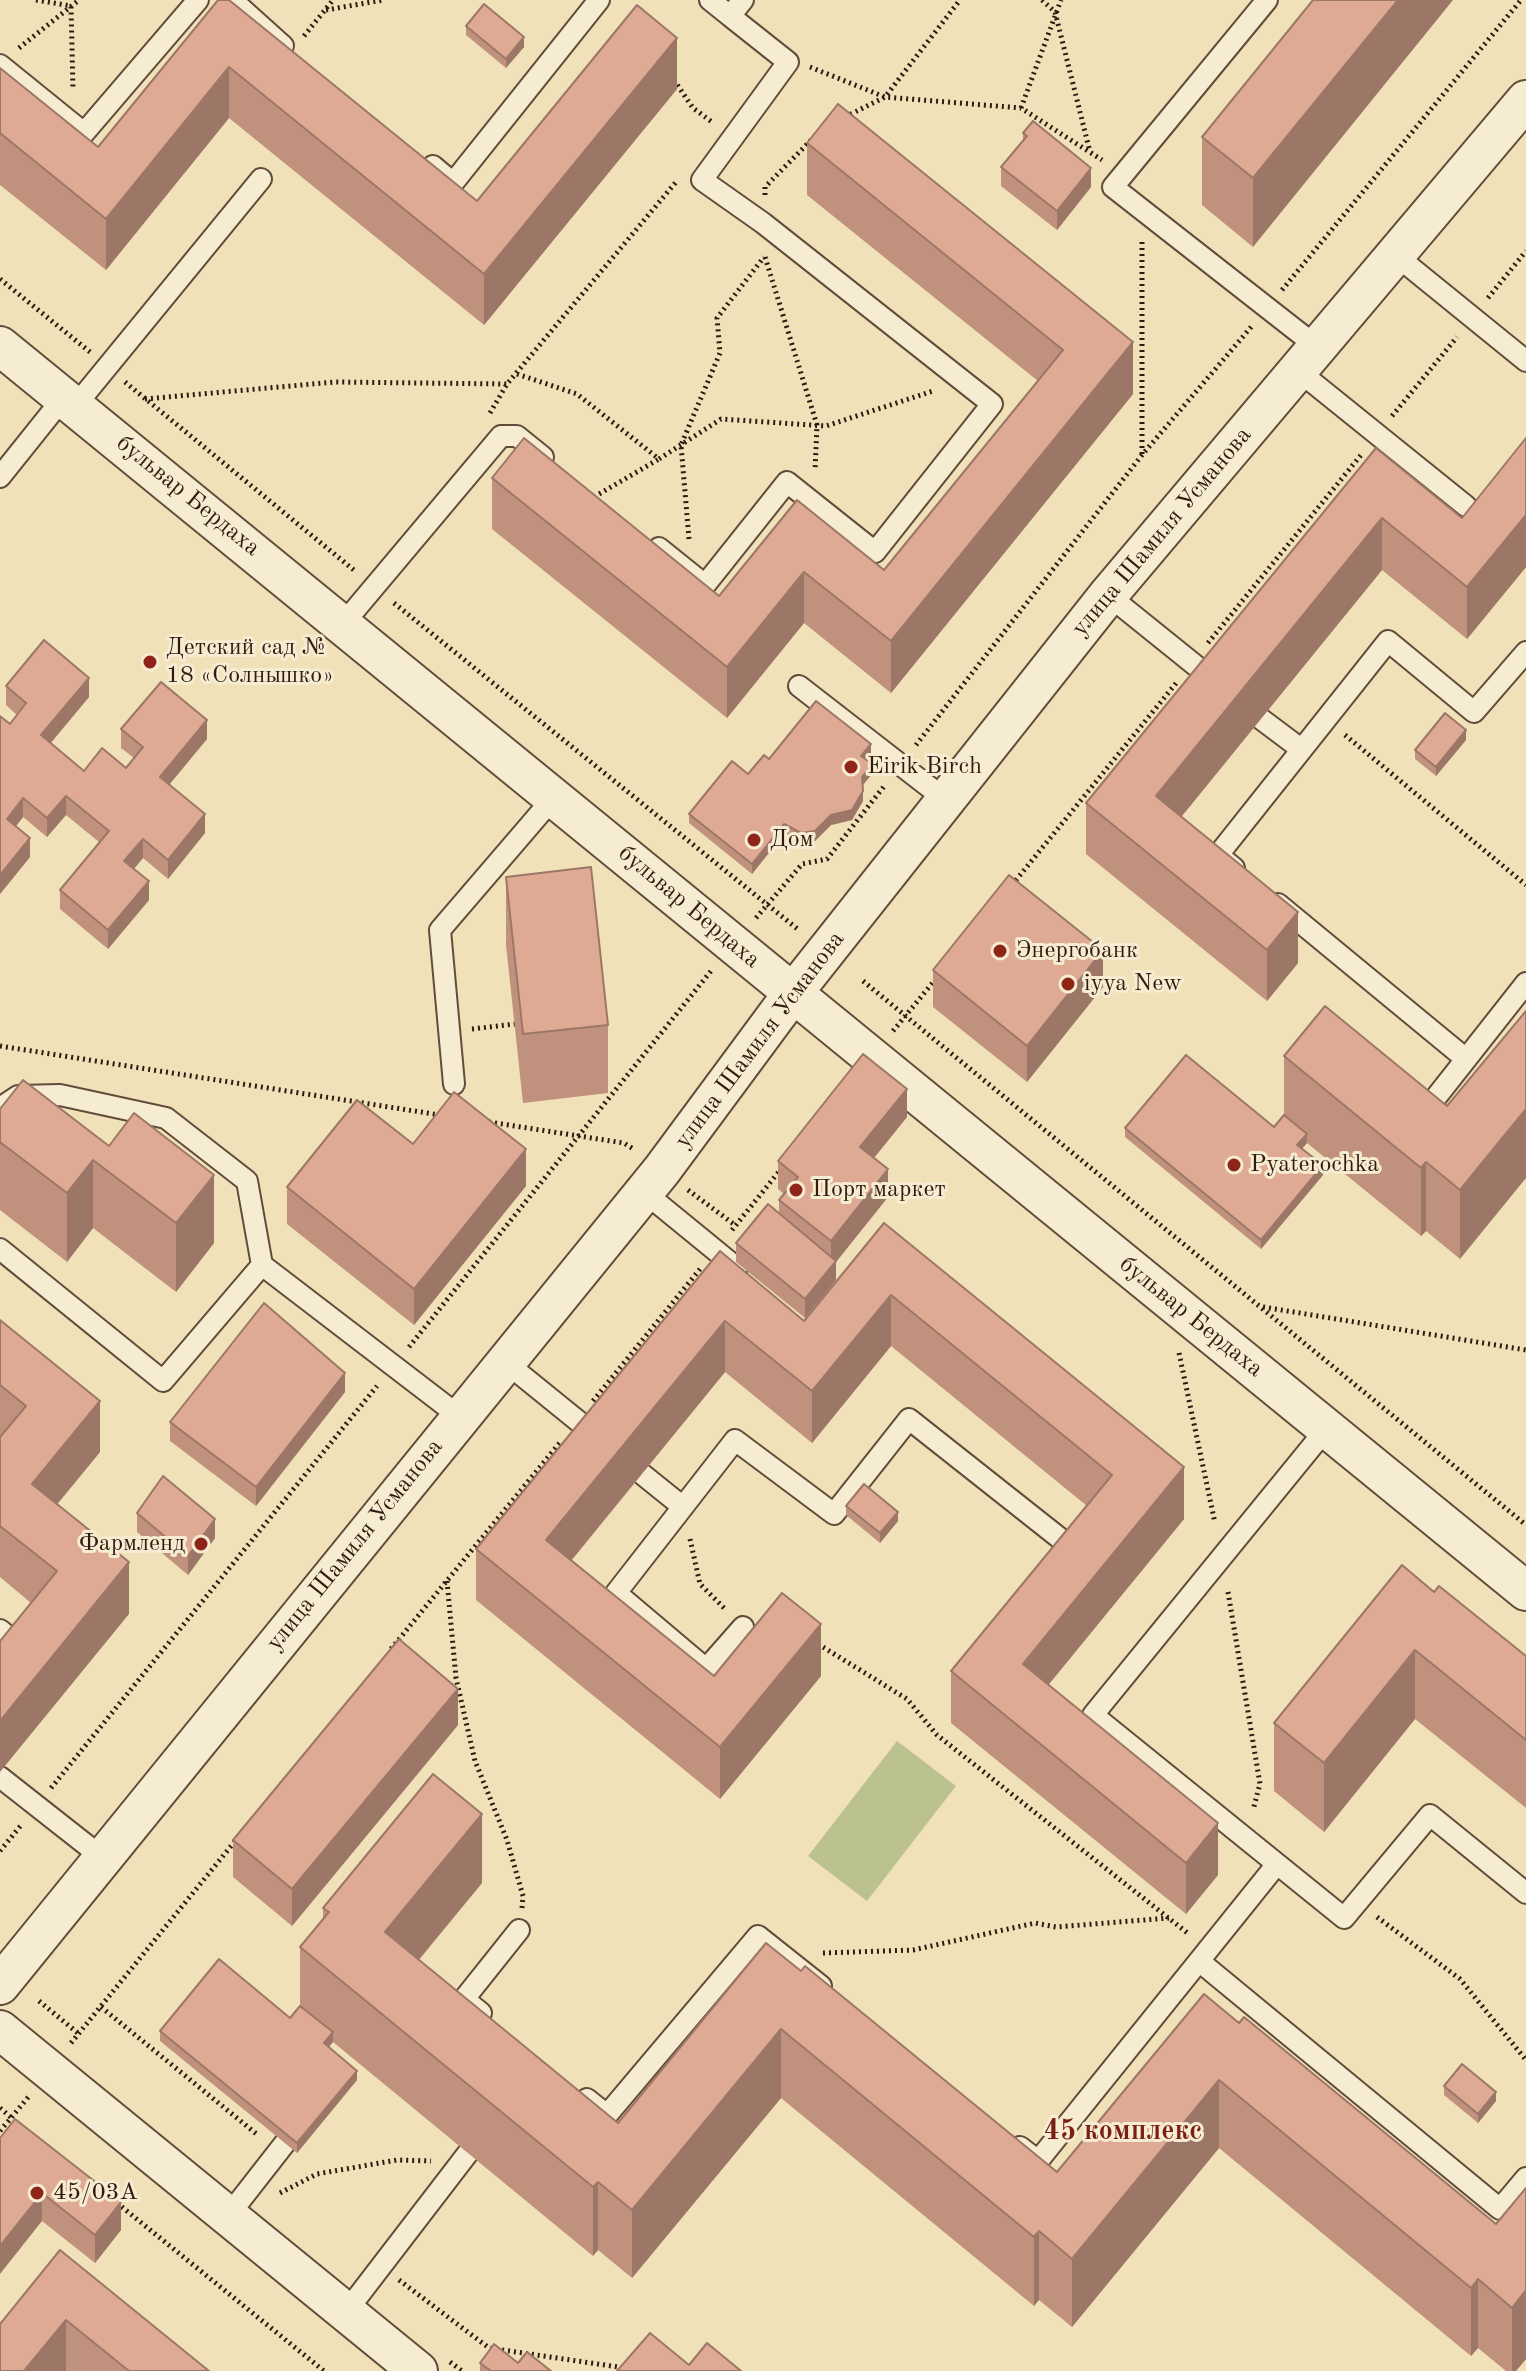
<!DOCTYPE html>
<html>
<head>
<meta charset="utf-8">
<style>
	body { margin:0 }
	canvas { display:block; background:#f1e1b8 }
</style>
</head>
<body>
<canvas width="1526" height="2371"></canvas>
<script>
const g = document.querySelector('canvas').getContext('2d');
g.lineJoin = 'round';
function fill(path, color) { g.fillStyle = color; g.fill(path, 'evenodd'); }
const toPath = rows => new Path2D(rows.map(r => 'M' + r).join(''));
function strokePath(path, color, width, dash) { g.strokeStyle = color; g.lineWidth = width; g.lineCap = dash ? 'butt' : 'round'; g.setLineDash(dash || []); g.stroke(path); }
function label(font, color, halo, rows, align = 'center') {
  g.font = font + ' "Old Standard TT",serif'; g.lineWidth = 6; g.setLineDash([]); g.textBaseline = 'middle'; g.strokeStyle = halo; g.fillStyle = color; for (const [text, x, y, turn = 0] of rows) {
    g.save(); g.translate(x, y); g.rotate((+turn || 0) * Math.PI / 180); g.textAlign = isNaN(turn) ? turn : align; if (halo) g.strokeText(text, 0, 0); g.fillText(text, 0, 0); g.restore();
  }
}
fill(toPath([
	[897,1741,956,1786,867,1901,808,1856]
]), '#bbc28e');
const lane = toPath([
	[232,0,283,46],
	[710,0,730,16,743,0],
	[1267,0,1113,187,1316,346],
	[0,65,84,133,198,0],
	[433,166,453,183,599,0],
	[1393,253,1526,361],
	[1296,369,1466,506],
	[76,405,261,179],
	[0,477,64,397],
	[659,548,705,585,787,482,875,552,992,404,763,223,702,180,788,62,730,16],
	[1108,595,1216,682],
	[343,624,501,436,517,436,543,457],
	[799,686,946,800],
	[1261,719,1301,749],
	[1234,868,1218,855,1388,641,1474,712,1526,652],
	[1278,904,1466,1059],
	[454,1084,440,930,555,796],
	[1418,1103,1426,1110,1526,983],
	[0,1108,18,1096,60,1095,166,1118,247,1181,262,1265,459,1416],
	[644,1192,737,1268],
	[0,1249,163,1381,262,1265],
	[504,1361,599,1438],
	[1327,1428,1093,1715,1344,1918,1430,1815,1526,1893],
	[642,1474,683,1507],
	[743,1627,706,1669,616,1593,735,1440,834,1514,909,1419,1062,1540],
	[0,1630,6,1635,0,1642],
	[0,1777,103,1858],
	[1277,1864,1199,1961,1500,2209,1526,2178],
	[481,2013,464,1999,519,1930],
	[587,2099,607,2115,758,1936,821,1986],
	[1020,2147,1038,2161,1199,1961],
	[228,2216,285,2143],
	[346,2312,468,2153]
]);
const street = toPath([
	[0,346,1526,1591],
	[0,1985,662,1170,793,993,1108,595,1526,100],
	[0,2030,418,2371]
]);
strokePath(lane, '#614c3b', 24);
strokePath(street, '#614c3b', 42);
strokePath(toPath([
	[36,0,71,6,73,90],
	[1042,0,1055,12,1090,152],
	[326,10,383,0],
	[304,36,333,0],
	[19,48,79,0],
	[810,67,885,97,1021,108,1102,160],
	[674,80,693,108,712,122],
	[1021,108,1061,0],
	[845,117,885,97,960,0],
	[765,195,765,187,822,129],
	[765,257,817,425,815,471],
	[0,279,90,352],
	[1282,290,1521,0],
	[1488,298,1526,251],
	[517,374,577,394,659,459,721,419,826,426,933,391],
	[125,382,355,571],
	[145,399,335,382,507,384],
	[490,413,507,384,676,182],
	[1392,416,1457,337],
	[1142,454,1142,240],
	[594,497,659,459],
	[689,539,681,445,720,353,717,318,764,257],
	[394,603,800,931],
	[1208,643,1361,455],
	[1345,735,1526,885],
	[916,745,1142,455,1252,326],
	[1012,885,1177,682],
	[756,918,802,864,827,859,885,785],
	[863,981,1526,1525],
	[472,1029,515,1024],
	[893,1031,935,980],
	[0,1046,440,1115],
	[489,1122,624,1143,635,1150],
	[688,1190,735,1225],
	[732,1230,781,1169],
	[1263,1307,1526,1350],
	[409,1347,711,971],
	[1179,1353,1215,1523],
	[593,1401,700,1269],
	[690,1539,700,1584,726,1610],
	[447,1581,456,1678,475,1761,507,1840,523,1896,522,1908],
	[1228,1592,1260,1784,1253,1810],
	[818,1644,907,1699,937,1735,1190,1935],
	[391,1649,562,1440],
	[51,1788,377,1386],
	[0,1851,22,1824],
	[1377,1917,1460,1979,1526,2060],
	[823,1953,913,1950,1035,1923,1056,1927,1169,1918],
	[39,2001,79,2034],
	[101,2007,259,2136],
	[71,2043,236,1840],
	[0,2108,13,2119],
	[0,2131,30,2095],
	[280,2193,317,2174,397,2160,431,2161],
	[117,2203,324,2371],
	[399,2280,489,2348,625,2368],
	[450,2362,462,2371]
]), '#311a11', 5, [2, 4]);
strokePath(lane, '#f6ecd1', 20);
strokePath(street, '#f6ecd1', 38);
fill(toPath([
	[218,0,477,201,677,89,484,325,229,118,106,270,0,185,0,68,98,147],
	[1313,0,1253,247,1202,205,1202,137],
	[466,26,524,47,506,68,466,35],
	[1023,133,1091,187,1057,230,1001,186,1001,167,1023,140],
	[807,143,1133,394,891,693,804,623,727,718,492,529,492,478,719,596,797,500,884,570,1038,381,807,195],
	[1526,438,1526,567,1467,639,1382,570,1181,817,1298,963,1267,1001,1086,854,1086,803,1376,448,1462,518],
	[6,686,89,697,51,743,84,771,126,768,134,758,121,748,121,729,207,739,169,784,205,833,168,879,143,858,134,869,149,900,108,949,60,909,60,890,99,842,66,815,47,837,23,817,16,826,30,857,0,894,17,715,6,705],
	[1466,740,1436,776,1415,759,1415,750],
	[871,754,866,760,872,774,863,785,863,801,852,820,831,825,815,841,801,842,784,834,752,874,689,823,689,814,769,759],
	[506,877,608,1025,608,1093,523,1103,506,945],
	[933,970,1103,987,1027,1082,933,1007],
	[1526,1011,1460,1259,1426,1231,1421,1236,1307,1143,1302,1149,1323,1175,1261,1249,1125,1137,1125,1128,1274,1127,1284,1115,1284,1056,1447,1106],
	[23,1080,214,1243,176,1292,93,1228,67,1262,0,1210,0,1109],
	[907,1117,874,1158,888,1197,836,1262,836,1280,805,1318,736,1262,736,1243,779,1213,779,1200,784,1194,778,1189,778,1161],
	[413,1144,526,1186,414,1325,287,1224,287,1187],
	[884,1223,1184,1519,1048,1685,1218,1875,1186,1914,951,1723,951,1671,1087,1506,891,1346,812,1443,725,1372,572,1560,714,1676,821,1676,720,1799,476,1600,476,1549,720,1251,804,1321],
	[0,1320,100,1452,57,1504,129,1614,31,1603,0,1577],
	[345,1392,256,1506,170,1441,170,1422],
	[846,1506,898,1521,880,1543,846,1515],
	[137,1513,215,1538,188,1575,137,1532],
	[1434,1592,1526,1656,1526,1808,1415,1719,1324,1832,1274,1791,1274,1723],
	[458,1725,292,1926,233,1877,233,1840],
	[482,1883,419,1960,618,2123,801,1971,1057,2172,1239,2023,1496,2224,1526,2359,1516,2371,1506,2371,1478,2348,1471,2356,1219,2148,1072,2327,1039,2300,1034,2306,781,2098,632,2278,598,2250,593,2256,333,2042,328,2047,357,2080,297,2153,160,2041,160,2031,290,2018,300,2006,300,1947,323,1919,323,1908],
	[1444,2086,1496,2101,1478,2123,1444,2095],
	[0,2138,121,2230,95,2263,42,2221],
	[60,2250,209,2371,0,2371],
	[480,2363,518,2363,551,2371,480,2371]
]), '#c0927e');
fill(toPath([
	[1398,0,1453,0,1253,247,1253,178],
	[524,37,524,47,506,68,506,59],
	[677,38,677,89,484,325,484,274],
	[229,67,229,118,106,270,106,219],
	[1091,168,1091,187,1057,230,1057,211],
	[1133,342,1133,394,891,693,891,641],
	[1526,515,1526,567,1467,639,1467,587],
	[1382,518,1382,570,1156,848,1156,796],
	[804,572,804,623,727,718,727,667],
	[89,678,89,697,41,754,41,735],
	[207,720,207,739,160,796,160,777],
	[1466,730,1466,740,1436,776,1436,767],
	[871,744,871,754,861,765,861,756],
	[872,764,872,774,862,786,862,777],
	[863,791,863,801,852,820,831,825,815,841,815,831,831,815],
	[66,796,66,815,47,837,47,818],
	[23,798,23,817,7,838,7,819],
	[205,814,205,833,168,879,168,860],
	[784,824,784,834,752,874,752,864],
	[30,838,30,857,0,894,0,875],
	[143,839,143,858,124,880,124,861],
	[149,881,149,900,108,949,108,930],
	[1298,912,1298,963,1267,1001,1267,950],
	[1103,950,1103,987,1027,1082,1027,1046],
	[907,1089,907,1117,860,1175,860,1147],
	[1526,1109,1526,1178,1460,1259,1460,1190],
	[1307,1134,1307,1143,1297,1154,1297,1145],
	[526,1149,526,1186,414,1325,414,1289],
	[93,1160,93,1228,67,1262,67,1193],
	[1426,1162,1426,1231,1421,1236,1421,1168],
	[1323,1165,1323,1175,1261,1249,1261,1240],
	[888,1169,888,1197,836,1262,836,1280,805,1318,805,1299,831,1267,831,1241],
	[214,1175,214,1243,176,1292,176,1223],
	[891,1295,891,1346,812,1443,812,1391],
	[725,1321,725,1372,546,1591,546,1540],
	[345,1373,345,1392,256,1506,256,1487],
	[100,1401,100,1452,32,1535,32,1484],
	[1184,1467,1184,1519,1023,1716,1023,1664],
	[898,1512,898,1521,880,1543,880,1533],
	[215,1519,215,1538,188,1575,188,1556],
	[129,1562,129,1614,0,1772,0,1721],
	[821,1624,821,1676,720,1799,720,1747],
	[1415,1650,1415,1719,1324,1832,1324,1763],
	[458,1689,458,1725,292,1926,292,1889],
	[482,1814,482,1883,385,2000,385,1932],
	[1218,1823,1218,1875,1186,1914,1186,1863],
	[781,2029,781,2098,632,2278,632,2210],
	[333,2032,333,2042,324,2053,324,2043],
	[357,2071,357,2080,297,2153,297,2143],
	[1219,2080,1219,2148,1072,2327,1072,2259],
	[1496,2092,1496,2101,1478,2123,1478,2114],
	[598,2182,598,2250,593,2256,593,2187],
	[42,2193,42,2221,0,2274,0,2246],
	[121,2202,121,2230,95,2263,95,2235],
	[1039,2231,1039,2300,1034,2306,1034,2237],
	[1478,2279,1478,2348,1471,2356,1471,2288],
	[1526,2290,1526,2359,1516,2371,1512,2371,1512,2308],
	[66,2320,66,2371,24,2371]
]), '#9c7767');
const building = toPath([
	[218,0,229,0,477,201,637,5,677,38,484,274,229,67,106,219,0,133,0,68,98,147,218,0],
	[1313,0,1398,0,1253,178,1202,137,1313,0],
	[484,4,524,37,506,59,466,26,484,4],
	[838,104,1133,342,891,641,804,572,727,667,492,478,524,438,719,596,797,500,884,570,1063,350,807,143,838,104],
	[1033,121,1091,168,1057,211,1001,167,1027,136,1023,133,1033,121],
	[1526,438,1526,515,1467,587,1382,518,1156,796,1298,912,1267,950,1086,803,1376,448,1462,518,1526,438],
	[44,640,89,678,41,735,84,771,102,748,126,768,143,747,121,729,161,682,207,720,160,777,205,814,168,860,143,839,124,861,149,881,108,930,60,890,109,831,66,796,47,818,23,798,7,819,30,838,0,875,0,716,10,724,26,703,6,686,44,640],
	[816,701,871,744,861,756,872,764,862,777,863,791,852,810,831,815,815,831,801,833,784,824,752,864,689,814,732,761,748,774,764,755,769,759,816,701],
	[1445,713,1466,730,1436,767,1415,750,1445,713],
	[591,867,608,1025,523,1034,506,877,591,867],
	[1009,875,1103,950,1027,1046,933,970,1009,875],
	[1325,1006,1447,1106,1526,1011,1526,1109,1460,1190,1426,1162,1421,1168,1284,1056,1325,1006],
	[863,1054,907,1089,860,1147,888,1169,831,1241,779,1200,798,1177,778,1161,863,1054],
	[1186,1055,1274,1127,1284,1115,1307,1134,1297,1145,1323,1165,1261,1240,1125,1128,1186,1055],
	[23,1080,109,1146,134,1113,214,1175,176,1223,93,1160,67,1193,0,1142,0,1109,23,1080],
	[454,1092,526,1149,414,1289,287,1187,357,1100,413,1144,454,1092],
	[768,1204,836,1261,805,1299,736,1243,768,1204],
	[884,1223,1184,1467,1023,1664,1218,1823,1186,1863,951,1671,1112,1475,891,1295,812,1391,725,1321,546,1540,714,1676,782,1593,821,1624,720,1747,476,1549,720,1251,804,1321,884,1223],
	[264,1303,345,1373,256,1487,170,1422,264,1303],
	[0,1320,100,1401,32,1484,129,1562,0,1721,0,1641,57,1571,0,1526,0,1437,26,1406,0,1385,0,1320],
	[163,1476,215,1519,188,1556,137,1513,163,1476],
	[864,1484,898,1512,880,1533,846,1506,864,1484],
	[1402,1565,1434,1592,1439,1586,1526,1656,1526,1740,1415,1650,1324,1763,1274,1723,1402,1565],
	[399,1639,458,1689,292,1889,233,1840,399,1639],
	[433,1774,482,1814,385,1932,618,2123,766,1943,801,1971,805,1966,1057,2172,1204,1994,1239,2023,1244,2017,1496,2224,1526,2188,1526,2290,1512,2308,1478,2279,1471,2288,1219,2080,1072,2259,1039,2231,1034,2237,781,2029,632,2210,598,2182,593,2187,300,1947,329,1912,323,1908,433,1774],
	[219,1959,290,2018,300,2006,333,2032,324,2043,357,2071,297,2143,160,2031,219,1959],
	[1462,2064,1496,2092,1478,2114,1444,2086,1462,2064],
	[15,2119,121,2202,95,2235,42,2193,0,2246,0,2138,15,2119],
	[60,2250,209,2371,129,2371,66,2320,24,2371,0,2371,0,2324,60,2250],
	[650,2333,689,2365,707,2343,741,2371,617,2371,650,2333],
	[494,2344,518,2363,527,2352,551,2371,491,2371,480,2363,494,2344]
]);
fill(building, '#dfaa93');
strokePath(building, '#9c7767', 2);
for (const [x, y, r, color] of [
	[150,662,8,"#8f2418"],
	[851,767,8,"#8f2418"],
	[754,840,8,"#8f2418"],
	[1000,951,8,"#8f2418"],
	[1068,984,8,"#8f2418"],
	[1234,1165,8,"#8f2418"],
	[796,1190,8,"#8f2418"],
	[201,1544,8,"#8f2418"],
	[37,2193,8,"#8f2418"]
]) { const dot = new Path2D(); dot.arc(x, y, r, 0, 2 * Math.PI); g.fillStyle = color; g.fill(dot); strokePath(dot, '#f6ecd1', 3); }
label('24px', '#311a11', '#f6ecd1', [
	["бульвар Бердаха",188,496,39],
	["улица Шамиля Усманова",1162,532,-50],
	["бульвар Бердаха",689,907,40],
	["улица Шамиля Усманова",760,1040,-53],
	["бульвар Бердаха",1191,1317,39],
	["улица Шамиля Усманова",355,1545,-51]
]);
label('24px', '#311a11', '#f6ecd1', [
	["Детский сад №",166,648],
	["18 «Солнышко»",166,676],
	["Eirik Birch",867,767],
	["Дом",770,840],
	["Энергобанк",1016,951],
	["iyya New",1084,984],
	["Pyaterochka",1250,1165],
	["Порт маркет",812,1190],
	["Фармленд",185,1544,"right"],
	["45/03А",53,2193]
], 'left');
label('bold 28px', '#7a1f14', '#f6ecd1', [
	["45 комплекс",1123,2132]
]);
</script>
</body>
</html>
